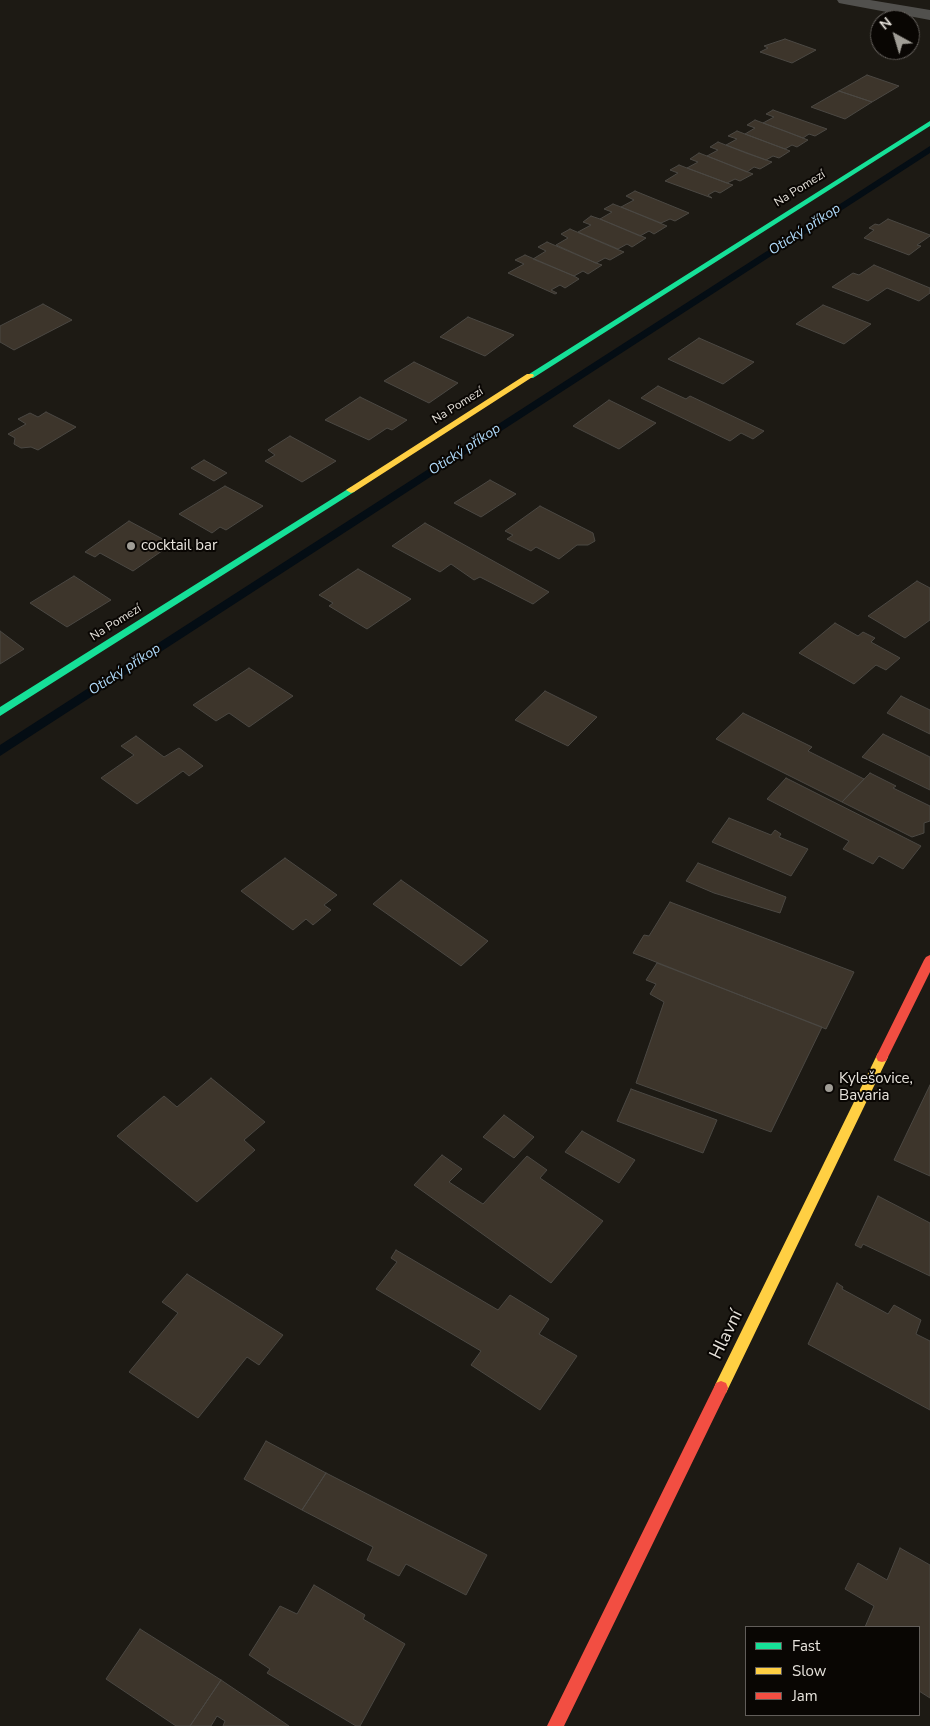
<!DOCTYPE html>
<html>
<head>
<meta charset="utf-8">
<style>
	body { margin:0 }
	#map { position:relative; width:930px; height:1726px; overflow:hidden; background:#1d1a14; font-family:"Nunito Sans",sans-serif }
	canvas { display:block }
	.legend { position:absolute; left:745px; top:1626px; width:175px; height:90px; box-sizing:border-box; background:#090603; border:1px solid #625e5a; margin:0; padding:6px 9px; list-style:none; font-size:15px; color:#e7e3dc }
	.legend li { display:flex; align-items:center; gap:10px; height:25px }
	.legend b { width:25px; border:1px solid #625e5a }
	.north { position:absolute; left:870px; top:10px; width:50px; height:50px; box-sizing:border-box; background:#090603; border:1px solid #625e5a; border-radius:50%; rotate:321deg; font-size:14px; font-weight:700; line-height:20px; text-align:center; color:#e7e3dc }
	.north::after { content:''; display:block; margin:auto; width:18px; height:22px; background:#a09d96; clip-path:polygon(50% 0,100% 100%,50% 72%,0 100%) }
</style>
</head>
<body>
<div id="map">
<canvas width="930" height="1726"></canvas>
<ul class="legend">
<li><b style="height:6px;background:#16e098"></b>Fast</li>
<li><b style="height:6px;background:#ffcf43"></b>Slow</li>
<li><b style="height:6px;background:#f24e42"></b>Jam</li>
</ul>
<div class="north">N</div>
</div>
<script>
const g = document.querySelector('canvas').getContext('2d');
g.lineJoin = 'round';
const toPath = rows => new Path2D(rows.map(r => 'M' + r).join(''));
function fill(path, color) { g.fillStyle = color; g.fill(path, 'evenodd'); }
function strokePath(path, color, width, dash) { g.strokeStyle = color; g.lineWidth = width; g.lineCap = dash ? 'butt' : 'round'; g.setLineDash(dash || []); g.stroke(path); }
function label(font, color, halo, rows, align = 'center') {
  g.font = font + ' "Nunito Sans",sans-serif'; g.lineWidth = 4; g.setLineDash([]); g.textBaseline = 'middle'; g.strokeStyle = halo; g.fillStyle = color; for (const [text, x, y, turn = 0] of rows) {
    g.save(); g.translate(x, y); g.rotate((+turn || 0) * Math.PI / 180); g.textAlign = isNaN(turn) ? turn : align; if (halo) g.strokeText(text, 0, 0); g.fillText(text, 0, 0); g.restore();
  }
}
fill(toPath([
	[930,146,930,153,0,756,0,745,930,146]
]), '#040d14');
const building = toPath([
	[785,39,816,50,792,63,760,52,768,48,764,46,785,39],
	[867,75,899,86,872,102,839,91,867,75],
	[839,91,872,102,845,119,811,107,839,91],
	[773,110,827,129,815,136,809,134,803,138,763,123,774,117,766,114,773,110],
	[755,120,785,131,808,140,797,147,792,145,785,149,745,134,755,128,747,125,755,120],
	[737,131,785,149,790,151,779,158,773,156,766,160,726,145,737,139,728,136,737,131],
	[718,142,746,153,772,162,760,169,754,167,747,172,707,156,718,150,710,147,718,142],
	[699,153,707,156,753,174,740,181,735,179,727,183,687,168,698,162,690,159,699,153],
	[679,165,727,183,733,185,720,193,715,191,708,195,712,198,665,181,678,173,670,170,679,165],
	[635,191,689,213,675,221,670,219,661,223,621,207,634,200,626,196,635,191],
	[613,204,621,207,667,226,654,234,649,231,640,236,600,219,612,212,604,209,613,204],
	[591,216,600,219,646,238,632,247,627,244,618,249,578,232,591,225,583,222,591,216],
	[888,219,930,235,930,236,917,245,921,246,909,255,864,238,874,230,869,228,875,224,879,225,888,219],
	[570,229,619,250,624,252,610,260,605,258,596,263,556,245,568,238,561,234,570,229],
	[547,242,596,263,602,265,588,274,583,271,574,276,533,259,546,251,538,247,547,242],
	[525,255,574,276,579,279,565,288,560,285,551,290,557,293,555,294,508,273,524,264,515,260,525,255],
	[874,265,930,288,930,293,919,301,887,288,868,301,832,287,853,273,859,275,874,265],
	[43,304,72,320,14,350,0,342,0,326,43,304],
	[823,305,871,324,844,344,796,324,823,305],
	[468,317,514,335,485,356,440,337,468,317],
	[699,338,754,362,723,384,668,359,699,338],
	[414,362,458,383,429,403,384,381,414,362],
	[658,386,686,399,690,396,764,431,753,439,741,433,730,441,641,398,658,386],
	[360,397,407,420,392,430,387,428,369,440,325,420,360,397],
	[609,400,656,423,619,449,573,426,609,400],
	[46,412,76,427,38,450,31,447,21,448,14,444,15,438,8,434,26,424,18,419,30,413,38,417,46,412],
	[290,436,336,461,302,482,265,461,275,455,268,450,290,436],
	[204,460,227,473,214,481,191,468,204,460],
	[490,480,516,494,481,517,454,503,490,480],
	[225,486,263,506,226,530,220,527,212,533,179,514,225,486],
	[540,506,593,533,595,541,588,545,577,545,559,559,536,547,531,551,507,539,513,535,505,531,540,506],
	[129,521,172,544,133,571,100,553,95,557,85,552,129,521],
	[425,523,549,592,533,604,480,577,474,580,451,564,440,572,392,546,425,523],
	[358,569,411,599,367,629,329,606,333,603,319,595,358,569],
	[74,576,111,600,67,627,30,603,74,576],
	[917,581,930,588,930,620,905,638,868,616,917,581],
	[835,623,858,636,863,632,875,638,871,642,900,658,886,670,876,665,854,684,799,653,835,623],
	[0,631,24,649,0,664,0,631],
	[249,668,293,696,249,727,229,713,216,721,193,705,249,668],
	[545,691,597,717,568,746,515,720,545,691],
	[901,696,930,710,930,734,887,713,901,696],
	[743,713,812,747,808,751,864,779,842,802,716,739,743,713],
	[883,734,930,757,930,790,862,757,883,734],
	[136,736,164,757,179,748,203,766,189,776,183,771,137,804,101,778,134,755,121,746,136,736],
	[870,773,896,786,893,788,930,806,930,821,924,823,924,833,912,837,842,802,870,773],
	[786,778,921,846,903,869,879,856,873,864,843,849,849,841,767,799,786,778],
	[729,818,771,835,775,830,781,834,779,837,808,849,791,876,712,842,729,818],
	[285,858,337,895,324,905,331,910,313,925,306,919,293,930,241,891,285,858],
	[698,863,786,897,780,913,714,893,686,881,698,863],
	[401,880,488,941,461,966,373,904,401,880],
	[670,902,854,972,826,1029,633,953,644,935,649,936,670,902],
	[657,963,822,1027,771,1132,636,1083,664,1002,650,994,656,984,646,980,657,963],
	[211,1078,265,1122,244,1140,255,1150,197,1202,117,1136,164,1096,177,1107,211,1078],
	[930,1085,930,1176,894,1160,930,1085],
	[631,1089,717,1120,703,1153,617,1121,631,1089],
	[504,1115,534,1137,514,1158,483,1137,504,1115],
	[582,1131,635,1160,619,1183,565,1152,582,1131],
	[442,1155,462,1169,449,1182,483,1204,527,1156,547,1170,540,1178,603,1221,551,1283,414,1185,442,1155],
	[878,1196,930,1223,930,1276,863,1244,861,1248,855,1245,878,1196],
	[396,1250,498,1310,510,1295,549,1319,539,1334,577,1356,540,1410,471,1365,481,1351,376,1289,397,1262,391,1258,396,1250],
	[187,1274,283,1335,259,1365,247,1357,198,1418,129,1372,178,1313,162,1302,187,1274],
	[837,1283,843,1287,842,1289,888,1314,894,1305,921,1320,916,1334,930,1341,930,1410,808,1344,837,1283],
	[266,1441,326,1473,302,1510,244,1479,266,1441],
	[326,1473,487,1555,466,1595,406,1564,399,1576,367,1560,373,1547,302,1510,326,1473],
	[900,1548,930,1565,930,1698,919,1691,919,1627,865,1627,874,1606,845,1589,858,1563,887,1580,900,1548],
	[314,1585,365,1615,363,1619,405,1644,360,1726,356,1726,267,1673,270,1669,249,1655,280,1606,297,1614,314,1585],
	[140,1629,221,1680,190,1726,176,1726,106,1679,140,1629],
	[221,1680,289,1726,223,1726,225,1721,217,1716,211,1726,190,1726,221,1680]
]);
fill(building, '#3d352b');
strokePath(building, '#4b4843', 1);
fill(toPath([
	[837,0,870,0,930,10,930,20,844,4,839,3,837,0]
]), '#51504d');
fill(toPath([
	[930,121,930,126,533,378,527,378,526,376,930,121],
	[351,487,356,490,354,492,0,716,0,707,351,487]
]), '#16e098');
fill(toPath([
	[527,374,533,374,534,376,354,492,351,493,346,490,527,374],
	[882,1052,886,1053,888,1057,726,1393,721,1395,716,1393,714,1388,716,1383,876,1057,878,1053,882,1052]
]), '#ffcf43');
fill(toPath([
	[930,955,930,972,888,1057,886,1061,882,1062,878,1061,876,1057,924,960,926,957,930,955],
	[721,1381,726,1383,728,1388,726,1393,564,1726,547,1726,716,1383,721,1381]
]), '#f24e42');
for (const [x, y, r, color] of [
	[131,546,5,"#a09d96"],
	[829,1088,5,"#a09d96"]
]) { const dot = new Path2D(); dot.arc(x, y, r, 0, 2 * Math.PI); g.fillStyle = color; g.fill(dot); strokePath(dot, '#090603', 2); }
label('12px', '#e7e3dc', '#090603', [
	["Na Pomezí",800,189,-32],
	["Na Pomezí",458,406,-32],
	["Na Pomezí",116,623,-32]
]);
label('italic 14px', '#afdafa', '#090603', [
	["Otický příkop",805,230,-33],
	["Otický příkop",465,450,-33],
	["Otický příkop",125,670,-33]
]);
label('15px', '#e7e3dc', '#090603', [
	["cocktail bar",141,546],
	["Kylešovice,",839,1079],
	["Bavaria",839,1096]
], 'left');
label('18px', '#e7e3dc', '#090603', [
	["Hlavní",727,1335,-64]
]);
</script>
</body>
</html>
